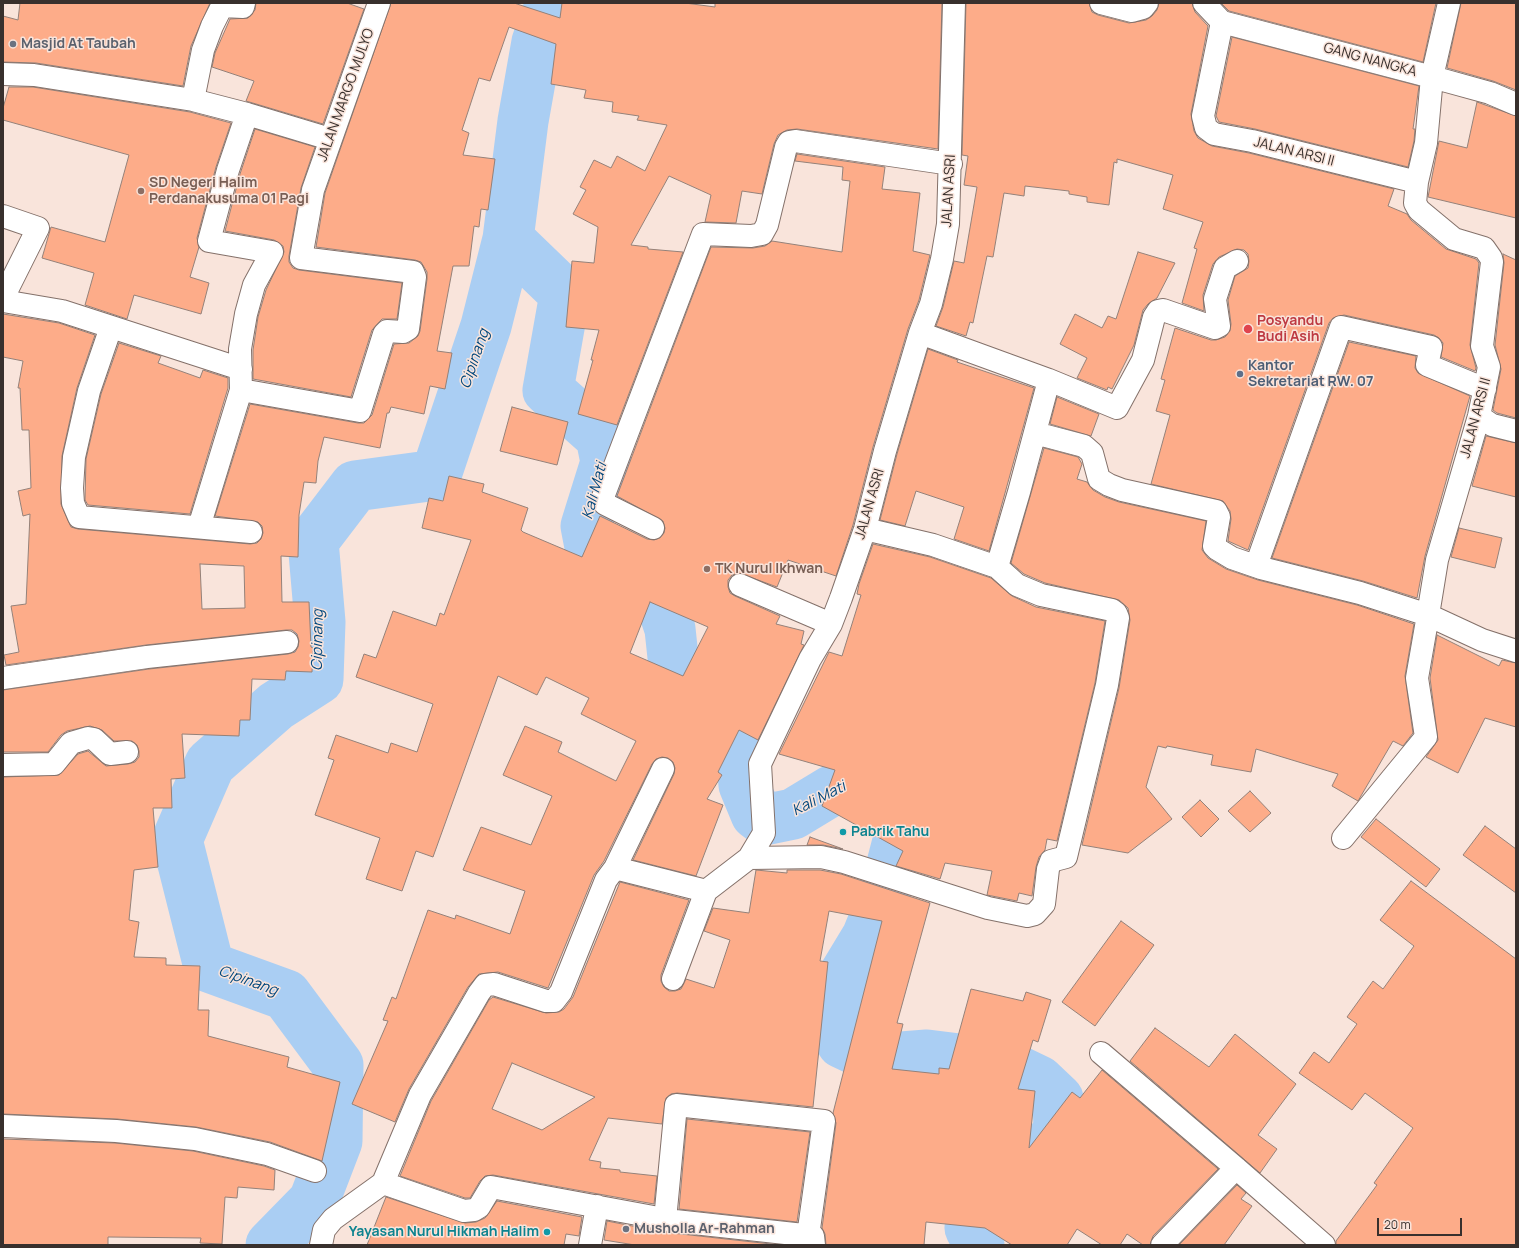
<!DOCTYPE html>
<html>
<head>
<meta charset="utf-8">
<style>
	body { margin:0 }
	#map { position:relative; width:1519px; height:1248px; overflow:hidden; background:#f9e4db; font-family:Manrope,sans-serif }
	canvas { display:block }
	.frame { position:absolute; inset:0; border:4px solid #38302d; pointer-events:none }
	.scale { position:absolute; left:1377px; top:1218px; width:85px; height:18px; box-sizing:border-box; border:2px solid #38302d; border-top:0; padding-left:5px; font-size:12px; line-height:14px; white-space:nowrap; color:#38302d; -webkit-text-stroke:3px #f9e4db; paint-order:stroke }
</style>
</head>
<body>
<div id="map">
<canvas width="1519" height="1248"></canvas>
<div class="frame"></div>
<div class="scale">20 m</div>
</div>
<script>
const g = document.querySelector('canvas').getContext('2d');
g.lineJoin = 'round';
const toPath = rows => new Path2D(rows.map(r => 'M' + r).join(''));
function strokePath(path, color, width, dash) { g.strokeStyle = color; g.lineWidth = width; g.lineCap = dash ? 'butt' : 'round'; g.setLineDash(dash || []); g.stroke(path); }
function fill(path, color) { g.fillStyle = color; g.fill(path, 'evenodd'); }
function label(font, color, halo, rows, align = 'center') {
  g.font = font + ' Manrope,sans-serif'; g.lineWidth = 3; g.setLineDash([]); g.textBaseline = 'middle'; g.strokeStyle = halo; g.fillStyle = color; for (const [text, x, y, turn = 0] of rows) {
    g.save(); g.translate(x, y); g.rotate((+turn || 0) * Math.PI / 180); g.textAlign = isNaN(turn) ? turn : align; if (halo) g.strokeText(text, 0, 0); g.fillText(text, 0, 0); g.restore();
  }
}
strokePath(toPath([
	[508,239,565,294,548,390,601,437,606,462,586,526,591,552,639,575,659,596,670,629,675,676,679,696,706,718,730,732,741,751,744,785,756,814,764,820,793,814,831,791,860,779,881,787,902,816,898,841,884,895,867,937,844,975,835,1003,831,1024,842,1043,876,1059,927,1055,991,1063,1014,1069,1039,1081,1058,1099,1059,1129,1043,1155,1022,1170,995,1176,976,1196,970,1228,979,1245],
	[271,1245,314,1201,337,1141,338,1065,286,995,209,967,177,840,210,764,276,706,318,679,320,622,313,541,355,486,436,475,486,326,508,239,523,121,537,42,551,3]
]), '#aacef3', 51);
const building = toPath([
	[20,3,210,3,191,46,183,86,36,63,3,62,3,16,18,20,20,3],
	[256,3,347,3,364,9,323,124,246,101,254,81,212,67,215,53,230,19,248,18,255,10,256,3],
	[391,3,514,3,560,18,562,3,685,3,715,7,715,3,942,3,938,149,797,129,787,130,778,135,774,144,762,194,742,191,736,223,705,222,711,195,669,176,631,245,648,247,648,249,683,252,617,425,578,414,593,360,591,360,599,330,566,327,572,261,594,263,598,227,573,214,586,190,580,187,594,160,611,168,617,156,645,171,667,125,637,120,639,116,612,112,613,102,584,98,586,90,551,84,556,44,509,27,490,81,479,78,462,130,469,133,463,155,495,159,488,210,481,209,479,227,474,226,469,266,453,266,437,351,452,353,445,389,430,386,424,414,391,407,389,413,387,413,380,448,324,437,318,461,316,483,304,482,299,515,298,557,281,556,282,602,309,602,311,647,313,648,312,672,286,671,285,680,252,679,250,720,240,720,239,736,182,734,185,778,171,779,172,808,153,808,158,867,134,870,129,920,139,922,134,957,166,958,166,965,200,966,198,1010,209,1010,208,1036,289,1057,287,1067,340,1082,322,1161,270,1142,196,1127,117,1119,3,1114,3,777,59,775,78,754,88,751,106,766,128,764,135,762,139,757,139,751,137,745,132,741,114,741,102,730,90,726,67,731,61,735,48,752,3,752,3,690,149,669,288,654,295,652,298,647,299,641,297,634,292,630,286,630,146,645,6,665,4,655,19,652,11,606,26,604,30,514,23,516,18,491,31,488,29,430,22,430,20,388,18,388,23,361,3,357,3,314,59,323,95,335,77,388,62,456,61,504,71,527,78,529,250,544,257,543,261,539,263,533,262,526,258,522,215,516,250,404,358,423,364,423,372,415,394,344,409,343,418,336,420,331,427,279,427,272,421,262,415,260,316,247,325,193,391,3],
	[200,564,244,566,245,608,202,609,200,564],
	[966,3,1089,3,1092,12,1098,15,1129,23,1146,20,1152,16,1157,10,1159,3,1192,3,1195,12,1208,26,1191,114,1194,131,1198,138,1212,146,1249,153,1394,189,1388,206,1407,214,1411,220,1446,249,1476,259,1479,263,1470,345,1476,368,1475,371,1441,357,1443,343,1439,338,1434,335,1344,315,1333,318,1329,323,1248,550,1228,541,1231,519,1230,511,1223,501,1151,484,1170,415,1156,411,1165,380,1161,379,1175,328,1211,340,1216,340,1225,337,1230,331,1231,324,1228,300,1235,276,1248,268,1249,261,1248,254,1244,250,1237,249,1219,257,1213,264,1203,295,1204,311,1182,303,1197,249,1194,248,1203,222,1163,209,1173,175,1117,159,1117,163,1114,162,1109,205,1087,202,1087,197,1069,194,1069,191,1025,186,1024,196,1004,193,993,257,987,256,973,323,970,322,966,336,936,326,943,307,954,261,964,263,977,187,964,185,968,156,962,155,966,3],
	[1221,3,1436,3,1423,62,1229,11,1221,3],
	[1461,3,1516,3,1516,90,1493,81,1447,68,1461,3],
	[1232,37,1419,86,1413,129,1415,129,1414,141,1408,167,1255,129,1219,122,1216,116,1232,37],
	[9,87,33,87,190,112,231,123,216,167,197,238,199,247,190,277,209,283,201,314,134,295,127,319,85,305,94,273,42,258,51,227,105,242,129,155,3,120,3,108,9,87],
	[1477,102,1516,116,1516,218,1428,197,1439,141,1467,148,1477,102],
	[255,129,315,147,301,188,289,256,289,262,293,268,299,270,402,283,397,319,382,319,372,330,351,397,253,379,253,350,258,317,266,290,284,252,283,246,274,240,225,231,240,174,255,129],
	[797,154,885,167,882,189,920,193,913,251,930,255,919,300,908,329,873,447,853,525,836,576,788,560,777,587,739,573,732,575,728,580,728,587,730,593,735,596,780,616,776,624,804,631,801,644,804,645,758,740,739,730,718,772,722,775,707,799,723,805,696,876,633,860,674,774,675,768,673,762,668,758,662,757,656,759,652,764,604,861,594,875,548,988,498,972,479,974,468,987,409,1089,395,1122,352,1104,388,1021,383,1020,392,997,396,999,428,910,455,919,456,915,510,934,525,891,463,870,481,827,531,845,552,796,503,775,525,726,562,742,558,752,616,781,636,741,581,714,589,698,546,677,537,695,498,676,433,857,416,851,402,891,366,879,380,838,315,815,334,760,328,758,336,735,388,753,391,743,417,752,433,704,356,677,364,654,376,658,393,611,436,626,440,613,444,615,471,540,422,528,429,498,443,501,449,476,484,484,482,492,528,508,521,530,523,532,582,557,600,516,647,539,654,540,660,538,664,533,665,528,663,521,617,496,711,247,753,248,765,246,772,241,842,252,850,181,842,180,843,167,795,161,797,154],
	[650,602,708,627,683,676,630,653,650,602],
	[1138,252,1175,263,1157,298,1148,304,1143,310,1134,345,1112,389,1108,387,1107,390,1077,378,1087,358,1060,344,1075,314,1102,328,1108,316,1116,319,1138,252],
	[1503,254,1516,260,1516,418,1497,413,1493,410,1501,369,1495,345,1504,263,1503,254],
	[1349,342,1416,356,1415,368,1418,373,1470,396,1425,556,1417,598,1363,581,1272,558,1349,342],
	[119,343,161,356,158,363,200,378,203,370,228,378,228,388,190,514,88,505,85,500,86,459,101,394,119,343],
	[928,349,958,360,957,362,1034,388,989,551,954,539,964,507,916,491,905,526,880,520,897,454,928,349],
	[1057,397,1099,414,1091,436,1050,424,1057,397],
	[512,407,568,422,557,465,500,451,512,407],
	[1486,436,1516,443,1516,497,1472,486,1486,436],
	[1044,448,1078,457,1082,464,1077,479,1087,482,1093,490,1105,497,1119,502,1206,521,1202,550,1208,558,1226,569,1258,580,1357,605,1414,624,1405,676,1413,733,1403,746,1393,741,1358,801,1332,786,1338,774,1256,749,1251,772,1211,765,1213,755,1167,746,1166,748,1158,746,1146,787,1172,819,1128,853,1082,845,1119,688,1130,620,1128,608,1119,600,1045,583,1024,574,1011,563,1044,448],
	[1459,528,1502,538,1495,568,1451,557,1459,528],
	[873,544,930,557,991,578,1012,596,1036,607,1105,621,1095,683,1057,841,1047,839,1045,850,1039,857,1036,867,1032,896,1019,893,1017,901,987,895,992,871,945,863,940,879,896,866,903,851,822,806,835,770,779,754,829,652,842,656,861,595,857,594,859,584,873,544],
	[1437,635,1499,666,1502,660,1516,663,1516,727,1485,718,1458,773,1426,757,1438,740,1430,678,1437,635],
	[1250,791,1271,813,1250,832,1228,811,1250,791],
	[1200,800,1219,819,1201,837,1182,817,1200,800],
	[1376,819,1440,869,1426,887,1361,837,1376,819],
	[1485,826,1516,849,1516,893,1463,855,1485,826],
	[810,837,843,849,823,845,807,845,810,837],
	[756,870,787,873,787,870,820,870,841,874,930,903,897,1023,903,1024,892,1069,939,1074,939,1068,949,1069,971,989,1023,1001,1026,992,1051,1000,1038,1042,1033,1040,1018,1089,1035,1091,1029,1148,1072,1092,1080,1098,1102,1070,1218,1169,1153,1236,1150,1245,1143,1245,1127,1234,1120,1245,1102,1245,1077,1229,1067,1245,1012,1245,985,1228,926,1222,924,1245,826,1245,825,1234,822,1228,836,1123,833,1113,882,921,829,911,820,961,828,962,813,1107,677,1093,671,1094,666,1098,662,1124,608,1118,589,1160,601,1162,600,1168,620,1170,620,1172,657,1176,654,1204,493,1175,485,1176,480,1181,470,1198,465,1198,400,1176,431,1101,489,1000,493,997,546,1013,559,1012,564,1009,573,997,620,882,689,900,661,975,661,981,664,987,669,991,675,991,681,989,686,979,714,988,730,940,704,931,713,908,749,913,756,870],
	[512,1063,595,1097,542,1130,492,1109,512,1063],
	[1411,881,1516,959,1516,1245,1336,1245,1336,1241,1377,1185,1374,1183,1413,1128,1365,1093,1352,1110,1299,1073,1314,1052,1329,1063,1357,1024,1347,1017,1373,981,1383,989,1414,946,1380,920,1411,881],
	[1121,921,1154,945,1095,1026,1062,1002,1121,921],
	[1155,1028,1209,1067,1235,1034,1296,1084,1258,1135,1277,1149,1260,1173,1130,1061,1155,1028],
	[687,1119,810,1132,797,1222,679,1209,687,1119],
	[3,1139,115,1143,193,1151,264,1166,275,1170,274,1190,238,1187,237,1198,225,1197,222,1244,200,1243,201,1238,108,1237,108,1245,3,1245,3,1139],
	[1237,1185,1246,1193,1241,1199,1252,1206,1224,1245,1179,1245,1237,1185],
	[386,1197,465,1223,476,1222,485,1218,497,1201,582,1217,579,1236,566,1234,564,1245,367,1245,386,1197],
	[607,1221,663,1232,780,1245,635,1245,604,1240,607,1221]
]);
fill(building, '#fdac89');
strokePath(building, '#948179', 1);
const minor = toPath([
	[1101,3,1132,11,1143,8,1147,3],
	[1204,3,1222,22,1203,116,1206,128,1214,134,1252,141,1417,182,1415,203,1419,210,1454,239,1484,248,1491,258,1492,262,1482,346,1489,367,1479,416,1437,560,1428,615,1482,640,1516,651],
	[1222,22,1432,77,1490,93,1516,104],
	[3,74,34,75,193,100,247,114,330,139],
	[193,100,203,50,212,26,222,6,243,7,244,3],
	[1417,182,1426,143,1432,77,1449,3],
	[3,216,38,228,3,298],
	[3,301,62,311,241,369],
	[111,327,89,391,74,457,72,488,73,503,79,517,251,532],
	[920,333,1049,380,1117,408,1143,360,1154,317,1158,311,1163,310,1215,328,1219,326,1215,299,1225,268,1237,261],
	[241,390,360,411,384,334,387,331,403,332,408,329,415,277,413,272,301,258,313,190,379,3],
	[1479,416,1492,425,1516,431],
	[1035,433,1084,446,1092,453,1099,479,1109,485,1122,490,1216,511,1219,517,1214,546,1217,549,1232,558,1261,568,1360,593,1428,615,1417,678,1426,737,1343,838],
	[199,527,241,390,240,349,246,314,254,285,272,252,209,241,228,170,247,114],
	[653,528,605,504,603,497,703,234,751,236,762,234,767,225,786,147,789,142,795,141,951,164],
	[1256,566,1341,327,1431,347,1427,365,1485,389],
	[997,567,1019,492,1049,380],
	[740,585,831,624],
	[3,678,147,657,287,642],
	[3,765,54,764,71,743,88,738,94,739,110,754,127,752],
	[749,858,821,857,844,862,988,908,1027,916,1035,914,1044,904,1048,869,1051,861,1066,857,1107,685,1118,618,1116,613,1112,610,1041,595,1017,585,997,567,933,545,865,529],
	[615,868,663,769],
	[673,979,706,891],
	[1101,1053,1236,1168,1324,1245],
	[3,1126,116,1131,195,1139,267,1154,315,1171],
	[383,1183,464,1211,474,1210,479,1207,491,1187,675,1221,813,1236,814,1245],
	[665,1220,676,1105,824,1121,808,1236],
	[321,1245,324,1230,333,1219,383,1183,420,1095,479,993,485,985,494,984,546,1001,554,1001,561,992,606,880,615,868,706,891,749,858,764,833,760,764,810,659,831,624,841,598,865,529,885,451,920,333,931,304,942,259,948,224,954,3],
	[590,1245,597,1206],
	[1162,1245,1236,1168]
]);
strokePath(minor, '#84716a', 24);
strokePath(minor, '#fff', 22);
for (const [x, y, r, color] of [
	[13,44,4,"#6b7280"],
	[141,191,4,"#8d6e63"],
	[1248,329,5,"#e0444e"],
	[1240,374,4,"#5c6f8a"],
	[707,569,4,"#8d6e63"],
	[843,832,4,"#0f9aa8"],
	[626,1229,4,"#6b7280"],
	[547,1232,4,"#0f9aa8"]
]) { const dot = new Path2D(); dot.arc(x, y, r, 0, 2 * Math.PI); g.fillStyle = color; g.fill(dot); strokePath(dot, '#f9e4db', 1.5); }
label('bold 14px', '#5b616d', '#f9e4db', [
	["Masjid At Taubah",21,44],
	["Musholla Ar-Rahman",634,1229]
], 'left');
label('14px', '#38302d', '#f9e4db', [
	["GANG NANGKA",1370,60,15],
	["JALAN MARGO MULYO",346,95,-70],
	["JALAN ARSI II",1294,152,14],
	["JALAN ASRI",949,191,-87],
	["JALAN ARSI II",1476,418,-75],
	["JALAN ASRI",870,504,-74]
]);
label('bold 14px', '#785e54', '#f9e4db', [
	["SD Negeri Halim",149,183],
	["Perdanakusuma 01 Pagi",149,199],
	["TK Nurul Ikhwan",715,569]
], 'left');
label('bold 14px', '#be3a42', '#f9e4db', [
	["Posyandu",1257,321],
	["Budi Asih",1257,337]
], 'left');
label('bold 14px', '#4e5e75', '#f9e4db', [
	["Kantor",1248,366],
	["Sekretariat RW. 07",1248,382]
], 'left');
label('bold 14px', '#0d838f', '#f9e4db', [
	["Pabrik Tahu",851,832],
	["Yayasan Nurul Hikmah Halim",539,1232,"right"]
], 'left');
label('italic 15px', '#00477d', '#f9e4db', [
	["Cipinang",475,359,-71],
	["Kali Mati",595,491,-75],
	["Cipinang",318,640,-89],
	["Kali Mati",819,799,-27],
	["Cipinang",248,981,20]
]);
</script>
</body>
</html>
